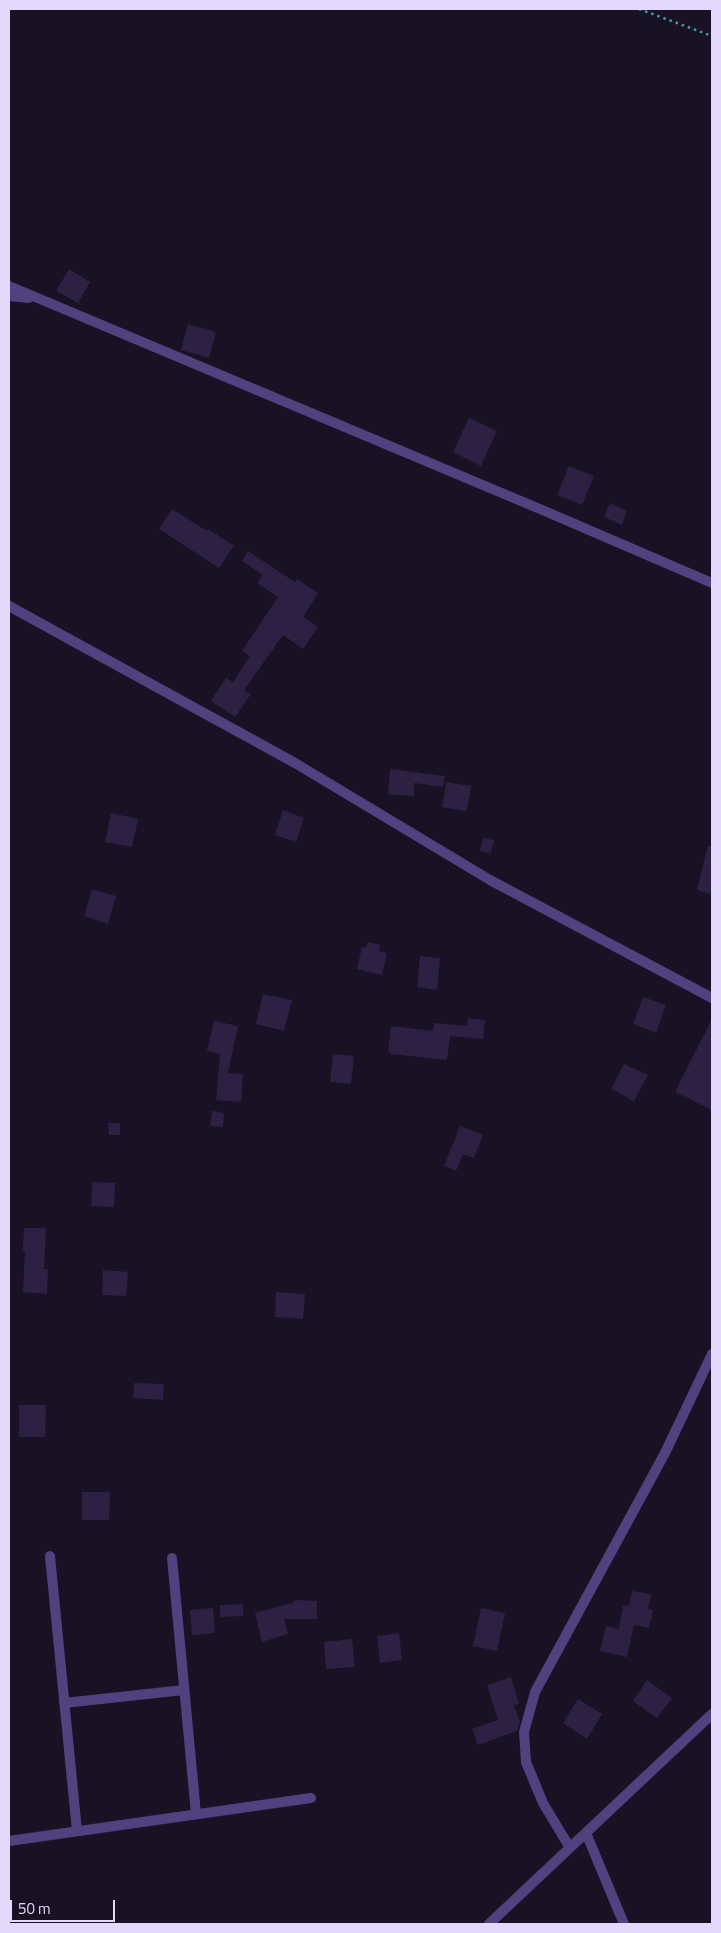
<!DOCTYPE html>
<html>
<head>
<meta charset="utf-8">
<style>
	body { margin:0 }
	#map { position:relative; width:721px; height:1933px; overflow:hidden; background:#181224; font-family:"Titillium Web",sans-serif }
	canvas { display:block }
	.frame { position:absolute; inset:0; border:10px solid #e3d9fb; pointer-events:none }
	.scale { position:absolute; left:10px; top:1900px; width:105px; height:22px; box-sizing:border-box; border:2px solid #e3d9fb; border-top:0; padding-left:6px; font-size:15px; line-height:18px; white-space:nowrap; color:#e3d9fb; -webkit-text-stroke:4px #181224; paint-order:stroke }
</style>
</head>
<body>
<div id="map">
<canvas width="721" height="1933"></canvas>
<div class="frame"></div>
<div class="scale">50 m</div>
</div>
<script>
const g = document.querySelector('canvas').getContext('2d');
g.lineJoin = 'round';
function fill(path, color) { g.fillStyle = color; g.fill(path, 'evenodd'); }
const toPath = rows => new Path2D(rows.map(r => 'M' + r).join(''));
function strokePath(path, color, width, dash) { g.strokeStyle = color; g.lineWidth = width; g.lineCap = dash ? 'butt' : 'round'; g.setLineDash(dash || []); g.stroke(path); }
fill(toPath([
	[69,269,90,282,78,303,56,291],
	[188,324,216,332,209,358,181,350],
	[469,418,497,431,481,466,453,452],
	[569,466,594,476,582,505,557,495],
	[610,503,627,511,622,525,604,517],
	[172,509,207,531,208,529,234,546,219,568,159,529],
	[248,551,295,582,297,579,318,593,303,617,318,627,303,649,283,635,244,690,251,694,235,717,211,701,226,678,233,682,250,656,242,651,278,597,257,583,263,575,242,561],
	[390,769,445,776,443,787,414,783,414,796,388,794],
	[446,782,471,786,467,811,442,807],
	[283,810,304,818,296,842,275,835],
	[111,813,138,819,132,847,105,842],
	[483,838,494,840,491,853,480,851],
	[708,846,712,846,712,885,710,894,697,890],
	[92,889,116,896,108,924,84,916],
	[368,942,380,945,379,951,387,953,382,975,357,969,362,947,366,948],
	[420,956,440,958,437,990,417,987],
	[263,994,292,1000,284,1031,256,1024],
	[643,997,666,1005,656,1033,633,1024],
	[468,1018,485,1020,483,1039,450,1036,447,1060,391,1054,391,1053,388,1052,391,1026,433,1031,434,1023,467,1026],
	[712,1019,712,1110,675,1092],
	[214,1021,238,1026,228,1073,243,1074,241,1102,216,1100,220,1054,207,1051],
	[333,1054,354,1056,351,1084,330,1082],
	[624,1064,648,1075,634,1101,611,1089],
	[212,1111,224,1113,223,1127,210,1126],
	[108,1123,120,1123,120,1135,109,1135],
	[460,1126,483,1135,474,1158,463,1154,456,1171,444,1166],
	[92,1182,115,1183,114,1207,91,1206],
	[24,1228,46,1228,44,1269,48,1269,47,1294,23,1292,25,1251,23,1251],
	[103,1270,128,1272,126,1296,102,1295],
	[276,1292,305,1294,303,1319,275,1317],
	[134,1383,164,1384,163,1400,133,1398],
	[19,1405,46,1405,45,1437,19,1437],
	[82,1492,110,1492,109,1520,82,1520],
	[632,1591,651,1594,648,1609,653,1610,649,1628,634,1625,627,1657,600,1651,606,1626,619,1629,623,1605,629,1606],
	[295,1600,317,1601,317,1619,284,1619,288,1634,262,1642,255,1613,295,1602],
	[243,1604,243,1616,220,1617,220,1605],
	[213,1608,215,1633,192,1635,190,1610],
	[481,1608,505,1613,497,1651,473,1646],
	[399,1633,402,1660,380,1663,377,1636],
	[352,1639,355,1667,326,1669,324,1642],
	[511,1677,519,1704,514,1705,520,1722,517,1731,478,1745,472,1729,498,1720,487,1685],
	[647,1680,672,1698,657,1718,633,1701],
	[578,1699,602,1714,587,1739,563,1723]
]), '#2e2043');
strokePath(toPath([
	[639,9,712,36]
]), '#3d9dab', 2.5, [2.5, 4]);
strokePath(toPath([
	[9,286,547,512,712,583],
	[9,296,29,298],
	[9,606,295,763,490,880,712,998],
	[50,1556,77,1831],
	[172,1558,196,1814],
	[64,1703,184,1690],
	[586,1833,624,1924],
	[9,1841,311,1798],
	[570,1848,543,1803,526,1762,524,1732,535,1692,665,1453,712,1354],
	[489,1924,712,1714]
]), '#50427e', 10);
</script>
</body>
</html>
